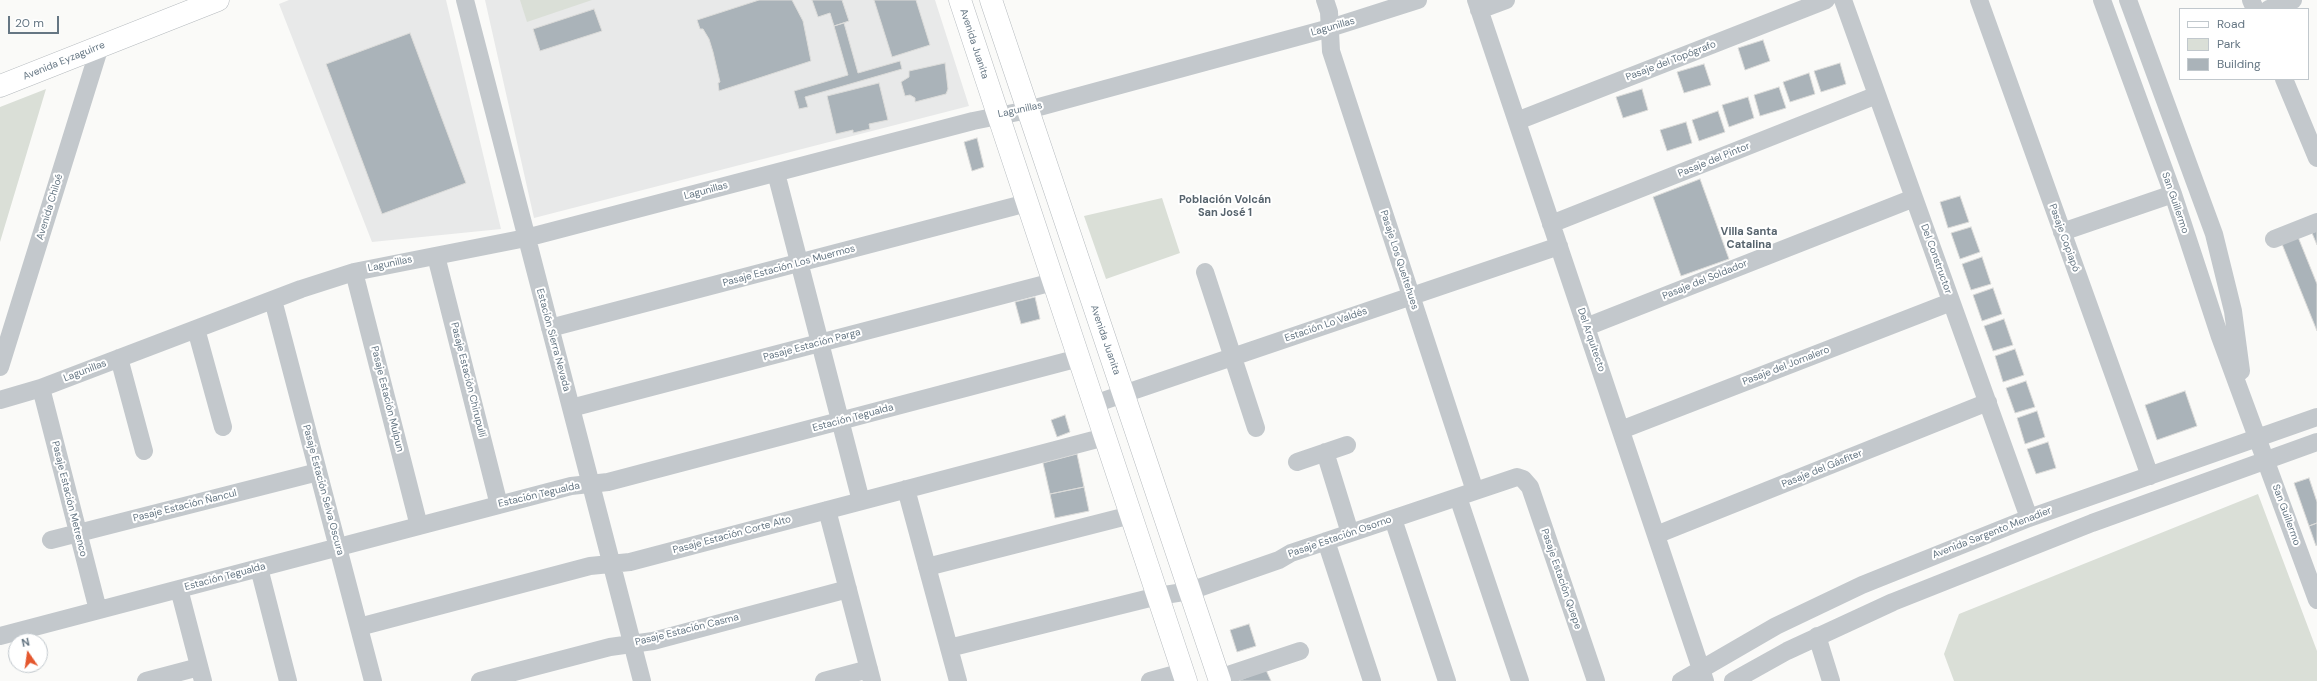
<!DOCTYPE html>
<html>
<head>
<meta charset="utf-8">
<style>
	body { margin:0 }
	#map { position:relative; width:2317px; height:681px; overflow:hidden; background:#fafaf8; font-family:"DM Sans",sans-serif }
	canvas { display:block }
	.legend { position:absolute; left:2179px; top:8px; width:130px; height:72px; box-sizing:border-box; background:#fff; border:1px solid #c1c8cd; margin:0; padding:5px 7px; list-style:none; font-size:12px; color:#657683 }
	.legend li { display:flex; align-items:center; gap:8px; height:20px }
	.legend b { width:20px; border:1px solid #c1c8cd }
	.north { position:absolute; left:8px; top:633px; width:40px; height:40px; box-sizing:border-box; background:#fff; border:1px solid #c1c8cd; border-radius:50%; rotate:347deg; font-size:11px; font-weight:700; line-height:16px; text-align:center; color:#657683 }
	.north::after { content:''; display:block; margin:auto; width:14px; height:18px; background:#e4572e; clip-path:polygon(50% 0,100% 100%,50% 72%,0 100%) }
	.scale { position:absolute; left:8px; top:16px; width:51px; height:18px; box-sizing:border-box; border:2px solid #657683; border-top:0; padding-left:5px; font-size:12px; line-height:14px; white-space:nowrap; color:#657683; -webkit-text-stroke:3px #fff; paint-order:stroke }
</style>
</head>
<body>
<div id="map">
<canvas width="2317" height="681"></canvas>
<ul class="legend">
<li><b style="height:5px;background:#fff"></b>Road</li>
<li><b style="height:11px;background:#dadfd7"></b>Park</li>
<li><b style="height:11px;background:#aab3b9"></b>Building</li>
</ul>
<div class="north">N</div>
<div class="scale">20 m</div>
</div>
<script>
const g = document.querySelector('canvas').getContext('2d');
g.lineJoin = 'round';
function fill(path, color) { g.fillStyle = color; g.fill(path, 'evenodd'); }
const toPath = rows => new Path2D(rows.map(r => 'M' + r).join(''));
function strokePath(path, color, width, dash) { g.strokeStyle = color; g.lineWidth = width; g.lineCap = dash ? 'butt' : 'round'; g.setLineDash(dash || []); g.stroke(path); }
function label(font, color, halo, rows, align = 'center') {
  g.font = font + ' "DM Sans",sans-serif'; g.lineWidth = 4; g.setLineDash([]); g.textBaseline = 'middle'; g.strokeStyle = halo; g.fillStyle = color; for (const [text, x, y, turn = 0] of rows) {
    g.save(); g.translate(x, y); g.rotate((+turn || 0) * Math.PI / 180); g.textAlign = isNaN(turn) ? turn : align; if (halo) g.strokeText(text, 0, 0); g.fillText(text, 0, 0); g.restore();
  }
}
fill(toPath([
	[289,0,446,0,501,229,372,242,279,4],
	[485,0,935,0,969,106,534,218]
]), '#e8e9e9');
fill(toPath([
	[520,0,592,0,527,22],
	[46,89,0,242,0,107],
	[1162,198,1180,253,1106,279,1084,216],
	[2258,494,2317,651,2317,681,1954,681,1944,654,1959,614]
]), '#dadfd7');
const building = toPath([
	[759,0,792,0,803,21,811,61,719,91,718,83,720,82,713,52,709,39,703,29,700,29,697,20,759,0],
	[812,0,842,0,849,21,834,26,830,13,818,17,812,0],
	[874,0,916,0,930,45,892,57,874,0],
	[594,9,602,31,540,51,533,29,594,9],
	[844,23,858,73,900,61,902,69,805,97,808,107,799,109,794,91,848,75,834,26,844,23],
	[410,33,466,183,382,214,326,64,410,33],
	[1763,40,1770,61,1745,70,1738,48,1763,40],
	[945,63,948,89,946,94,915,102,915,98,910,95,905,96,901,82,909,77,909,71,945,63],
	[1840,63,1846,84,1821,92,1814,71,1840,63],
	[1704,64,1711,85,1684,93,1677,72,1704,64],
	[1809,73,1815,94,1790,102,1783,82,1809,73],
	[879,83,888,120,869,124,870,129,853,133,853,130,836,134,827,96,879,83],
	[1779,87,1786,108,1760,116,1754,95,1779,87],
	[1642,89,1648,110,1623,118,1616,97,1642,89],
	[1748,97,1754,118,1729,127,1722,105,1748,97],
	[1718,111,1725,132,1699,141,1692,120,1718,111],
	[1686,122,1692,143,1667,151,1660,130,1686,122],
	[977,138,984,167,972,171,964,142,977,138],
	[1700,179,1729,259,1681,276,1653,197,1700,179],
	[1960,196,1969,222,1948,228,1940,202,1960,196],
	[1971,227,1980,252,1960,259,1951,233,1971,227],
	[2317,231,2317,245,2312,233,2317,231],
	[2298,237,2317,284,2317,331,2282,244,2298,237],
	[1982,257,1991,284,1971,290,1962,264,1982,257],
	[1993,288,2002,314,1982,321,1973,295,1993,288],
	[1035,297,1040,319,1021,324,1015,302,1035,297],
	[2004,319,2013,345,1993,351,1984,326,2004,319],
	[2015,349,2024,375,2003,382,1995,356,2015,349],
	[2026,381,2035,407,2015,413,2006,388,2026,381],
	[2185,391,2197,426,2157,440,2145,405,2185,391],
	[2037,411,2045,437,2025,444,2017,418,2037,411],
	[1065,415,1070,432,1057,437,1051,420,1065,415],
	[2048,442,2056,468,2036,474,2027,449,2048,442],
	[1077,454,1084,487,1050,494,1043,463,1077,454],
	[2309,478,2317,502,2317,523,2309,526,2294,483,2309,478],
	[1084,487,1089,511,1055,518,1050,494,1084,487],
	[2317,523,2317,545,2316,546,2309,526,2317,523],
	[1249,624,1256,646,1237,652,1230,630,1249,624],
	[1266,670,1271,681,1240,681,1240,680,1266,670]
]);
fill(building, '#aab3b9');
strokePath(building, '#dcdcda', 1);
const major = toPath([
	[960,0,1186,681],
	[991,0,1220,681],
	[0,86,218,0]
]);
strokePath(major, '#b5babe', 23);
strokePath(toPath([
	[465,0,642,681],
	[1325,0,1329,12,1331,51,1475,491],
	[1476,0,1705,681],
	[1843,0,2029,518],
	[1979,0,2150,476],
	[2102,0,2173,194,2220,337,2317,600],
	[2128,0,2214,234,2233,311,2241,371],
	[2251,0,2255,9],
	[2269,9,2293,0],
	[1479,10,1506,0],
	[2284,79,2317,158],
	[1517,121,1826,0],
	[776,173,861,501],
	[1551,224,1877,95],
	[2062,232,2173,194],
	[2274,239,2317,222],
	[436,256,499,505],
	[354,272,419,526],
	[1205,272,1256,428],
	[273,300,373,681],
	[1586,327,1914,198],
	[550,328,1027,203],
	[196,329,223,427],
	[119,358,144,451],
	[0,367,100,46],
	[41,388,98,610],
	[0,400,41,388,301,289,354,272,526,238,973,121,1028,110,1330,28,1418,0],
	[1094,404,1559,246],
	[571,408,1053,282],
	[1621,430,1951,302],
	[1325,452,1350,533],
	[1297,462,1347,445],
	[906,489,958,681],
	[1458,497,1520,681],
	[827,510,872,681],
	[1393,519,1447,681],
	[1656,535,1988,402],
	[51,540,318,472],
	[1326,541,1372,681],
	[927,567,1131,515],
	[259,568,288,681],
	[179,589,203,681],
	[359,627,590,566,630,562,1105,437],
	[0,636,571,486,608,482,1079,358],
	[1817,636,1831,681],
	[949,648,1158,596,1190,591,1279,560,1291,553,1517,477,1523,479,1530,487,1596,681],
	[1219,678,1300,651],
	[146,681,199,667],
	[480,681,610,647,653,641,848,589],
	[824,681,869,669],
	[1150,681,1183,672],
	[1681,681,1776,626,1862,585,2029,518,2317,417],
	[1733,681,1787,651,1893,602,2092,523,2317,442]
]), '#c3c8cc', 18);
strokePath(major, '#fff', 22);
label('10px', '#657683', '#fff', [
	["Lagunillas",1333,27,-16],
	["Avenida Juanita",974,44,72],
	["Avenida Eyzaguirre",64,61,-22],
	["Pasaje del Topógrafo",1671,61,-21],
	["Lagunillas",1020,110,-12],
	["Pasaje del Pintor",1714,160,-22],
	["Lagunillas",706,191,-15],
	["San Guillermo",2175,203,71],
	["Avenida Chiloé",50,207,-73],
	["Pasaje Copiapó",2064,238,70],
	["Del Constructor",1936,259,70],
	["Pasaje Los Queltehues",1399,260,72],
	["Lagunillas",390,264,-12],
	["Pasaje Estación Los Muermos",789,266,-15],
	["Pasaje del Soldador",1705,280,-22],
	["Estación Lo Valdés",1326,325,-19],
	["Estación Sierra Nevada",553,340,75],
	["Avenida Juanita",1105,340,71],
	["Del Arquitecto",1591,340,71],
	["Pasaje Estación Parga",812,345,-15],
	["Pasaje del Jornalero",1786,366,-21],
	["Lagunillas",85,371,-21],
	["Pasaje Estación Chirupulli",468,380,76],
	["Pasaje Estación Mulpun",387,399,76],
	["Estación Tegualda",853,418,-15],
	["Pasaje del Gásfiter",1822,469,-22],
	["Pasaje Estación Selva Oscura",323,490,75],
	["Estación Tegualda",539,495,-13],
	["Pasaje Estación Metrenco",69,499,76],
	["Pasaje Estación Ñancul",185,506,-14],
	["San Guillermo",2286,515,70],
	["Avenida Sargento Menadier",1992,533,-21],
	["Pasaje Estación Corte Alto",732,535,-15],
	["Pasaje Estación Osorno",1340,537,-19],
	["Estación Tegualda",225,577,-15],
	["Pasaje Estación Quepe",1561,579,71],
	["Pasaje Estación Casma",687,630,-14]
]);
label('bold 11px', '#57646e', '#fff', [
	["Población Volcán",1225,200],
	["San José 1",1225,213],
	["Villa Santa",1749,232],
	["Catalina",1749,245]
]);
</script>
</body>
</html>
